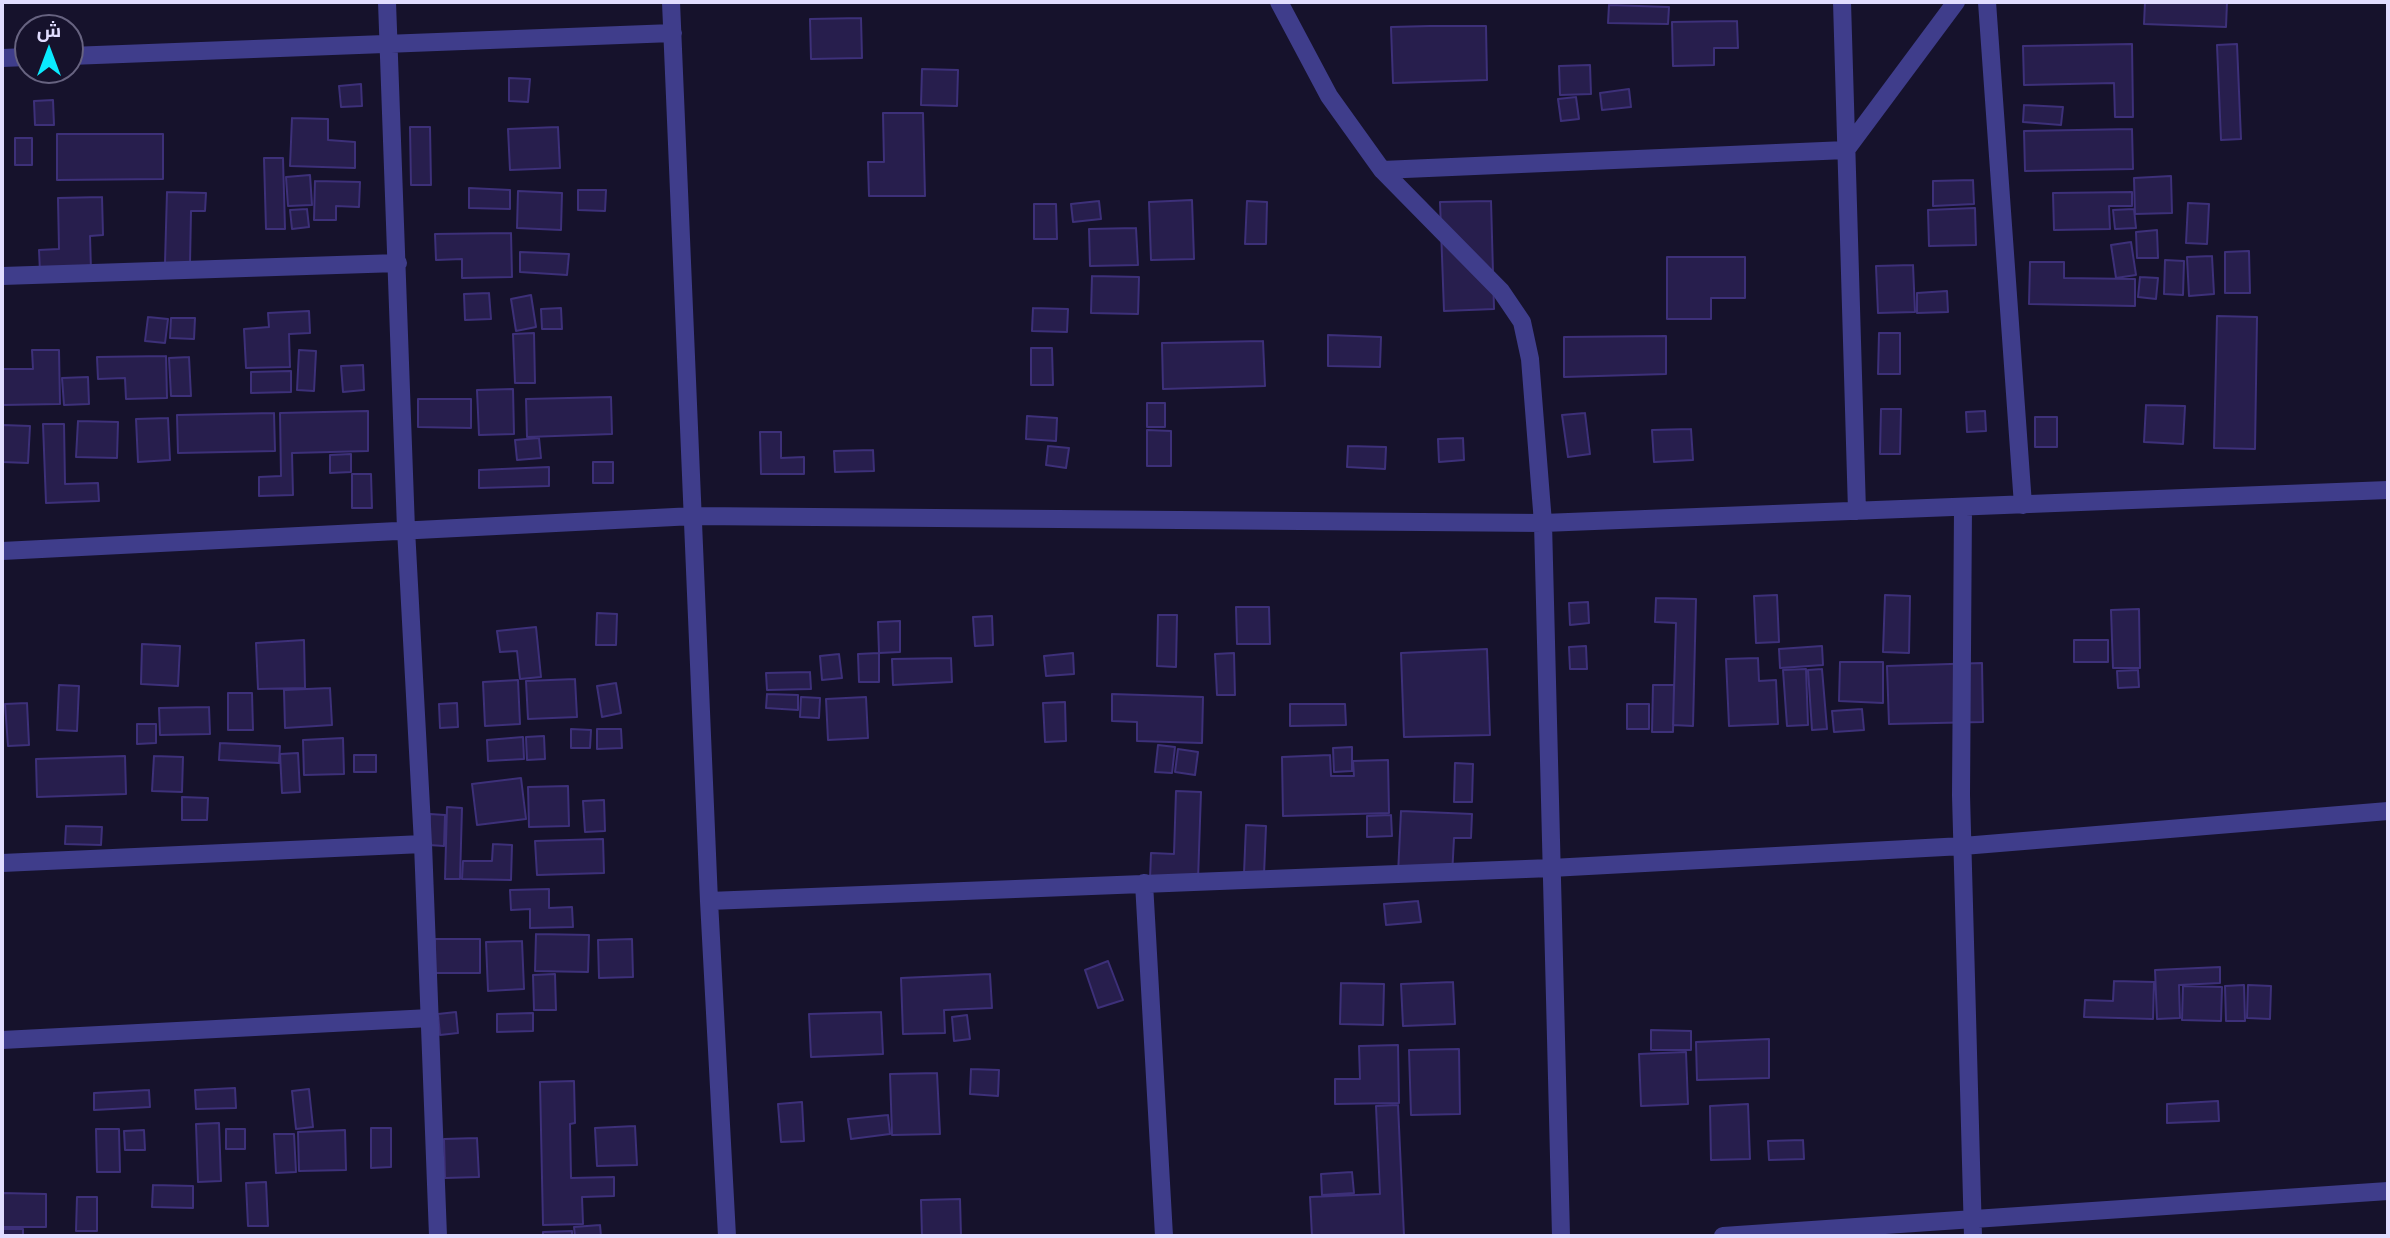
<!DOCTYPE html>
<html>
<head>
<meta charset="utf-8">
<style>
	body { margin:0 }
	#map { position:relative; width:2390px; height:1238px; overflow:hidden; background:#16122c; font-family:"PT Sans Narrow",Cairo,sans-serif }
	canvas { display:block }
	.frame { position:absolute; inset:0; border:4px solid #e1ddff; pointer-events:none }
	.north { position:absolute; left:14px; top:14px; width:70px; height:70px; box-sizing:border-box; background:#16122c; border:2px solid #676380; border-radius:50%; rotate:0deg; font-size:19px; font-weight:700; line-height:28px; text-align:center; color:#e1ddff }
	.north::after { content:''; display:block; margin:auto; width:24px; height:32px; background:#0aeafe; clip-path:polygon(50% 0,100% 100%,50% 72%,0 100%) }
</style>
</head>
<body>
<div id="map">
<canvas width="2390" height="1238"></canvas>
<div class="frame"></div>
<div class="north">ش</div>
</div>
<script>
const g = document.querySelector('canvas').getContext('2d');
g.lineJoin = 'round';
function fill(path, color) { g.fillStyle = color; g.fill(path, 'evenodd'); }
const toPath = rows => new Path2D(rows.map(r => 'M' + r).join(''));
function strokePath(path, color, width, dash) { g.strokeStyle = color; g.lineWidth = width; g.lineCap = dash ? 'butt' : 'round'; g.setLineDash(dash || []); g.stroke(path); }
const building = toPath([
	[2145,2,2227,2,2226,27,2144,24,2145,2],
	[1609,5,1669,7,1668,24,1608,23,1609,5],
	[861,18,862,58,811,59,810,19,861,18],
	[1737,21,1738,48,1714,48,1714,65,1673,66,1672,22,1737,21],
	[1430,26,1486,26,1487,80,1393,83,1391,27,1430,26],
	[2132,44,2133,117,2115,117,2114,83,2024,85,2023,46,2132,44],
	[2237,44,2241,139,2221,140,2217,45,2237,44],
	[1590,65,1591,94,1560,95,1559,66,1590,65],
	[922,69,958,70,957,106,921,105,922,69],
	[509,78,530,79,528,102,509,101,509,78],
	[361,84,362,106,341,107,339,86,361,84],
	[1629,89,1631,107,1602,110,1600,93,1629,89],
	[1576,97,1579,119,1561,121,1558,99,1576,97],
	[53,100,54,125,35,125,34,101,53,100],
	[2024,105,2063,107,2061,125,2023,122,2024,105],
	[883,113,923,113,925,196,869,196,868,162,884,162,883,113],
	[292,118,328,119,328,140,355,142,355,168,290,166,292,118],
	[410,127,430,127,431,185,411,185,410,127],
	[558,127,560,168,510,170,508,129,558,127],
	[2132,129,2133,169,2025,171,2024,131,2132,129],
	[57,134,163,134,163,179,57,180,57,134],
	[15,138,32,138,32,165,15,165,15,138],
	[264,158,283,158,285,229,266,229,264,158],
	[310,175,312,205,288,206,286,177,310,175],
	[2171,176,2172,213,2135,214,2134,178,2171,176],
	[1973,180,1974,204,1933,206,1933,181,1973,180],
	[315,181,360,182,359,207,336,206,336,220,314,220,315,181],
	[469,188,510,190,510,209,469,208,469,188],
	[578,190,606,190,605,211,578,210,578,190],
	[518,191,562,193,561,230,517,228,518,191],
	[167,192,206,193,205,211,191,211,190,264,165,263,167,192],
	[2132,192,2132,206,2109,206,2110,229,2054,230,2053,193,2132,192],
	[102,197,103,235,90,236,91,271,40,272,39,250,59,249,58,198,102,197],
	[1192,200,1194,259,1151,260,1149,202,1192,200],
	[1099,201,1101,219,1073,222,1071,204,1099,201],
	[1247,201,1267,202,1266,244,1245,244,1247,201],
	[1491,201,1494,309,1444,311,1440,202,1491,201],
	[2188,203,2209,204,2207,244,2186,243,2188,203],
	[1034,204,1056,204,1057,239,1034,239,1034,204],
	[1975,208,1976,245,1929,246,1928,210,1975,208],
	[307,209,309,227,292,229,290,210,307,209],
	[2134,209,2136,228,2115,229,2113,210,2134,209],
	[1136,228,1138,265,1090,266,1089,229,1136,228],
	[2157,230,2158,258,2137,258,2136,232,2157,230],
	[511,233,512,277,462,278,462,259,436,260,435,234,511,233],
	[2131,242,2136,275,2116,278,2111,245,2131,242],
	[2249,251,2250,293,2225,293,2225,252,2249,251],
	[520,252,569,254,567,275,520,272,520,252],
	[2212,256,2214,294,2189,296,2187,257,2212,256],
	[1667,257,1745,257,1745,298,1711,298,1711,319,1667,319,1667,257],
	[2165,260,2184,261,2183,295,2164,294,2165,260],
	[2030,262,2064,262,2064,278,2135,279,2135,306,2029,304,2030,262],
	[1913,265,1915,312,1878,313,1876,266,1913,265],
	[1092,276,1139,277,1138,314,1091,313,1092,276],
	[2140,277,2158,278,2156,299,2138,297,2140,277],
	[1947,291,1948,312,1917,313,1917,293,1947,291],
	[489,293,491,319,465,320,464,294,489,293],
	[531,295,536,327,516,331,511,299,531,295],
	[561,308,562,329,542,329,541,309,561,308],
	[1033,308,1068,309,1067,332,1032,331,1033,308],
	[309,311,310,333,289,334,290,367,246,368,244,329,269,327,268,313,309,311],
	[2217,316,2257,317,2255,449,2214,448,2217,316],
	[148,317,168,319,165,343,145,341,148,317],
	[171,318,195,318,194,339,170,338,171,318],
	[534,333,535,383,515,383,513,334,534,333],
	[1879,333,1900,333,1900,374,1878,374,1879,333],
	[1328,335,1381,337,1380,367,1328,366,1328,335],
	[1666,336,1666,374,1564,377,1564,337,1666,336],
	[1263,341,1265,386,1163,389,1162,343,1263,341],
	[1031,348,1052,348,1053,385,1031,385,1031,348],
	[32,350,59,350,60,404,2,405,2,369,33,369,32,350],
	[299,350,316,351,314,391,297,390,299,350],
	[166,356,167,398,126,399,125,378,98,379,97,357,166,356],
	[189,357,191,396,171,396,169,358,189,357],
	[363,365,364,390,343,392,341,366,363,365],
	[291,371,291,392,251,393,251,372,291,371],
	[88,377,89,404,64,405,62,378,88,377],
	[513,389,514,434,479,435,477,390,513,389],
	[611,397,612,434,527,437,526,399,611,397],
	[418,399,471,399,471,428,418,427,418,399],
	[1147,403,1165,403,1165,427,1147,427,1147,403],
	[2146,405,2185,406,2183,444,2144,442,2146,405],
	[1881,409,1901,409,1900,454,1880,454,1881,409],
	[368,411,368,451,292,453,293,495,259,496,259,477,281,476,280,413,368,411],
	[1985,411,1986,431,1967,432,1966,412,1985,411],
	[274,413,275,451,178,453,177,415,274,413],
	[1585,413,1590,454,1568,457,1562,415,1585,413],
	[1027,416,1057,418,1056,441,1026,439,1027,416],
	[2035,417,2057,417,2057,447,2035,447,2035,417],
	[168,418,170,460,138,462,136,419,168,418],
	[78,421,118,422,117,458,76,457,78,421],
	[43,424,64,424,65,484,98,483,99,501,46,503,43,424],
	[2,425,30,426,28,463,2,462,2,425],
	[1691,429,1693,460,1654,462,1652,430,1691,429],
	[1147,430,1171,431,1171,466,1147,466,1147,430],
	[760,432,781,432,781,458,804,457,804,474,761,474,760,432],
	[539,438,541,458,517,460,515,440,539,438],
	[1463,438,1464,460,1439,462,1438,439,1463,438],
	[1048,446,1069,448,1066,468,1046,465,1048,446],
	[1348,446,1386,447,1385,469,1347,467,1348,446],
	[873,450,874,471,835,472,834,451,873,450],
	[351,454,351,472,330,473,330,455,351,454],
	[593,462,613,462,613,483,593,483,593,462],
	[549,467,549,486,479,488,479,470,549,467],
	[352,474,371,474,372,508,352,508,352,474],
	[1777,595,1779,642,1756,643,1754,596,1777,595],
	[1885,595,1910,596,1909,653,1883,652,1885,595],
	[1656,598,1696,599,1693,726,1673,725,1676,623,1655,622,1656,598],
	[1588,602,1589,623,1570,625,1569,603,1588,602],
	[1236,607,1269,607,1270,644,1237,644,1236,607],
	[2139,609,2140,668,2113,668,2111,610,2139,609],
	[597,613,617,614,616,645,596,645,597,613],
	[1158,615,1177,615,1176,667,1157,666,1158,615],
	[992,616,993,645,975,646,973,617,992,616],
	[900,621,900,652,879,653,878,622,900,621],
	[536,627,541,677,520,679,517,651,500,652,497,631,536,627],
	[304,640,305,688,258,689,256,643,304,640],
	[2074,640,2108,640,2108,662,2074,662,2074,640],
	[142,644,180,646,178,686,141,684,142,644],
	[1586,646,1587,669,1570,669,1569,647,1586,646],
	[1822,646,1823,665,1780,668,1779,649,1822,646],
	[1487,649,1490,735,1404,737,1401,653,1487,649],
	[879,653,879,682,859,682,858,654,879,653],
	[1073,653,1074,674,1046,676,1044,656,1073,653],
	[1234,653,1235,695,1217,695,1215,654,1234,653],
	[839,654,842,678,822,680,820,656,839,654],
	[951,658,952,682,893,685,892,659,951,658],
	[1758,658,1759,681,1776,680,1778,724,1729,726,1726,659,1758,658],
	[1840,662,1883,662,1883,703,1839,701,1840,662],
	[1982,663,1983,722,1889,724,1887,666,1982,663],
	[1806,669,1808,725,1787,726,1783,670,1806,669],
	[1822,669,1827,729,1812,730,1808,670,1822,669],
	[2138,670,2139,687,2118,688,2117,671,2138,670],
	[810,672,811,689,767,690,766,673,810,672],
	[575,679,577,717,528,719,526,681,575,679],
	[518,680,520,724,485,726,483,682,518,680],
	[616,683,621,713,602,717,597,686,616,683],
	[59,685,79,686,77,731,57,730,59,685],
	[1653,685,1674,685,1673,732,1652,732,1653,685],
	[330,688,332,725,285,728,284,690,330,688],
	[228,693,252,693,253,730,228,730,228,693],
	[767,694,798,695,798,710,766,708,767,694],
	[1112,694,1203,697,1202,743,1137,741,1137,722,1112,721,1112,694],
	[801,697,820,698,819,718,800,717,801,697],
	[866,697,868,738,828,740,826,699,866,697],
	[1065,702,1066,741,1045,742,1043,703,1065,702],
	[27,703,29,745,8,746,5,704,27,703],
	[457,703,458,727,440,728,439,704,457,703],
	[1290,704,1345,704,1346,725,1290,726,1290,704],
	[1627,704,1649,704,1649,729,1627,729,1627,704],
	[209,707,210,734,160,735,159,708,209,707],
	[1862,709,1864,730,1834,732,1832,711,1862,709],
	[137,724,156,724,156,743,137,744,137,724],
	[571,729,591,730,590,748,571,748,571,729],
	[597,729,621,729,622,748,597,749,597,729],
	[544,736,545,759,527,760,526,737,544,736],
	[523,737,524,759,488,761,487,740,523,737],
	[343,738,344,774,304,775,303,740,343,738],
	[220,743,280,746,279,763,219,760,220,743],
	[1158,745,1175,747,1172,773,1155,772,1158,745],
	[1352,747,1352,771,1334,772,1333,748,1352,747],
	[1178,749,1198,752,1195,775,1175,772,1178,749],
	[298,753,300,792,282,793,280,754,298,753],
	[354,755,376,755,376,772,354,772,354,755],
	[1330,755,1331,776,1354,776,1353,761,1388,760,1389,813,1283,816,1282,757,1330,755],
	[125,756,126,794,37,797,36,759,125,756],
	[154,756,183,757,182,792,152,791,154,756],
	[1455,763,1473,764,1472,802,1454,802,1455,763],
	[521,778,526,819,477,825,472,784,521,778],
	[568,786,569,826,529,827,528,787,568,786],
	[1176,791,1201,792,1198,880,1150,879,1151,853,1174,854,1176,791],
	[182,797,208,798,207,820,182,820,182,797],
	[604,800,605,831,585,832,583,801,604,800],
	[447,807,462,808,460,879,445,879,447,807],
	[1401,811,1472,814,1471,838,1454,838,1452,876,1398,874,1401,811],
	[430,814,445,815,444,846,429,845,430,814],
	[1391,815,1392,836,1367,837,1367,816,1391,815],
	[1246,825,1266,826,1264,875,1244,874,1246,825],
	[66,826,102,827,101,845,65,844,66,826],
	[603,839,604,873,537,875,535,841,603,839],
	[493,844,512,845,511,880,462,879,463,861,492,861,493,844],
	[549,889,549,908,572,907,573,927,530,928,530,909,511,910,510,890,549,889],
	[1418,901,1421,922,1386,925,1384,904,1418,901],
	[536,934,589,935,588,972,535,971,536,934],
	[435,939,480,939,480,973,434,973,435,939],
	[632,939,633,977,599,978,598,940,632,939],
	[522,941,524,989,488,991,486,942,522,941],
	[1108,961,1123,1000,1098,1008,1085,970,1108,961],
	[2220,967,2220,983,2179,985,2180,1018,2157,1019,2155,970,2220,967],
	[555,974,556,1010,534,1010,533,975,555,974],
	[990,974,992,1008,944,1010,945,1033,903,1034,901,978,990,974],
	[2114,981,2154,982,2153,1019,2084,1017,2085,1000,2113,1001,2114,981],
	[1453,982,1455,1024,1403,1026,1401,984,1453,982],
	[1341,983,1384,984,1383,1025,1340,1024,1341,983],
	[2244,985,2245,1021,2226,1021,2225,986,2244,985],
	[2248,985,2271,986,2270,1019,2247,1018,2248,985],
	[2183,986,2222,987,2221,1021,2182,1020,2183,986],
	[456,1012,458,1033,440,1035,438,1014,456,1012],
	[881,1012,883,1054,811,1057,809,1014,881,1012],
	[533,1013,533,1031,497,1032,497,1014,533,1013],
	[967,1015,970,1039,954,1041,952,1017,967,1015],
	[1651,1030,1691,1031,1691,1050,1651,1050,1651,1030],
	[1769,1039,1769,1078,1697,1080,1696,1042,1769,1039],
	[1398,1045,1399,1103,1335,1104,1335,1079,1360,1079,1359,1046,1398,1045],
	[1459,1049,1460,1114,1411,1115,1409,1050,1459,1049],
	[1686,1052,1688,1104,1641,1106,1639,1054,1686,1052],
	[971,1069,999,1070,998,1096,970,1094,971,1069],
	[937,1073,940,1134,892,1135,890,1074,937,1073],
	[574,1081,575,1123,570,1124,571,1178,614,1177,614,1196,582,1197,583,1224,543,1225,540,1082,574,1081],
	[235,1088,236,1108,196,1109,195,1090,235,1088],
	[309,1089,313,1127,296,1129,292,1091,309,1089],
	[149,1090,150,1107,94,1110,94,1093,149,1090],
	[2218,1101,2219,1121,2167,1123,2167,1104,2218,1101],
	[802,1102,804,1141,781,1142,778,1104,802,1102],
	[1748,1104,1750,1159,1711,1160,1710,1106,1748,1104],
	[1398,1105,1404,1236,1312,1236,1310,1197,1380,1194,1376,1106,1398,1105],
	[888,1115,890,1134,851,1139,848,1119,888,1115],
	[219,1123,221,1181,198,1182,196,1124,219,1123],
	[635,1126,637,1165,597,1166,595,1128,635,1126],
	[371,1128,391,1128,391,1167,371,1168,371,1128],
	[96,1129,119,1129,120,1172,97,1172,96,1129],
	[226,1129,245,1129,245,1149,226,1149,226,1129],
	[144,1130,145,1150,125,1150,124,1131,144,1130],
	[345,1130,346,1170,299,1171,298,1132,345,1130],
	[274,1134,294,1134,296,1172,276,1173,274,1134],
	[477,1138,479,1177,445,1178,444,1139,477,1138],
	[1803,1140,1804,1159,1769,1160,1768,1141,1803,1140],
	[1352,1172,1354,1193,1322,1195,1321,1174,1352,1172],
	[266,1182,268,1226,248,1226,246,1183,266,1182],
	[153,1185,193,1186,193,1208,152,1207,153,1185],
	[2,1193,46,1194,46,1227,2,1227,2,1193],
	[77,1197,97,1197,97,1231,76,1231,77,1197],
	[960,1199,961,1236,922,1236,921,1200,960,1199],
	[600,1225,601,1236,575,1236,574,1227,600,1225],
	[2,1229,23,1229,23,1236,2,1236,2,1229],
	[572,1231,572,1236,543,1236,543,1232,572,1231]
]);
fill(building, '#271e4d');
strokePath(building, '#3d3079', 2);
strokePath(toPath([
	[387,2,406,529,423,844,438,1236],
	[671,2,709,901,727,1236],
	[1279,2,1329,96,1382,170,1501,291,1522,322,1530,359,1543,523,1561,1236],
	[1842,2,1857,511],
	[1987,2,2023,505],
	[70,56,673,33],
	[2,58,28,57],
	[1382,170,1846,150,1956,2],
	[2,276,398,263],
	[1963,507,1961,795,1973,1236],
	[2,551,694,516,1543,523,2388,490],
	[2,863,423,844],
	[1144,883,1164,1236],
	[709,901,1551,868,1963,846,2388,811],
	[2,1040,430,1018],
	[1723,1236,2388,1191]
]), '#3f3d8b', 18);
</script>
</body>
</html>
